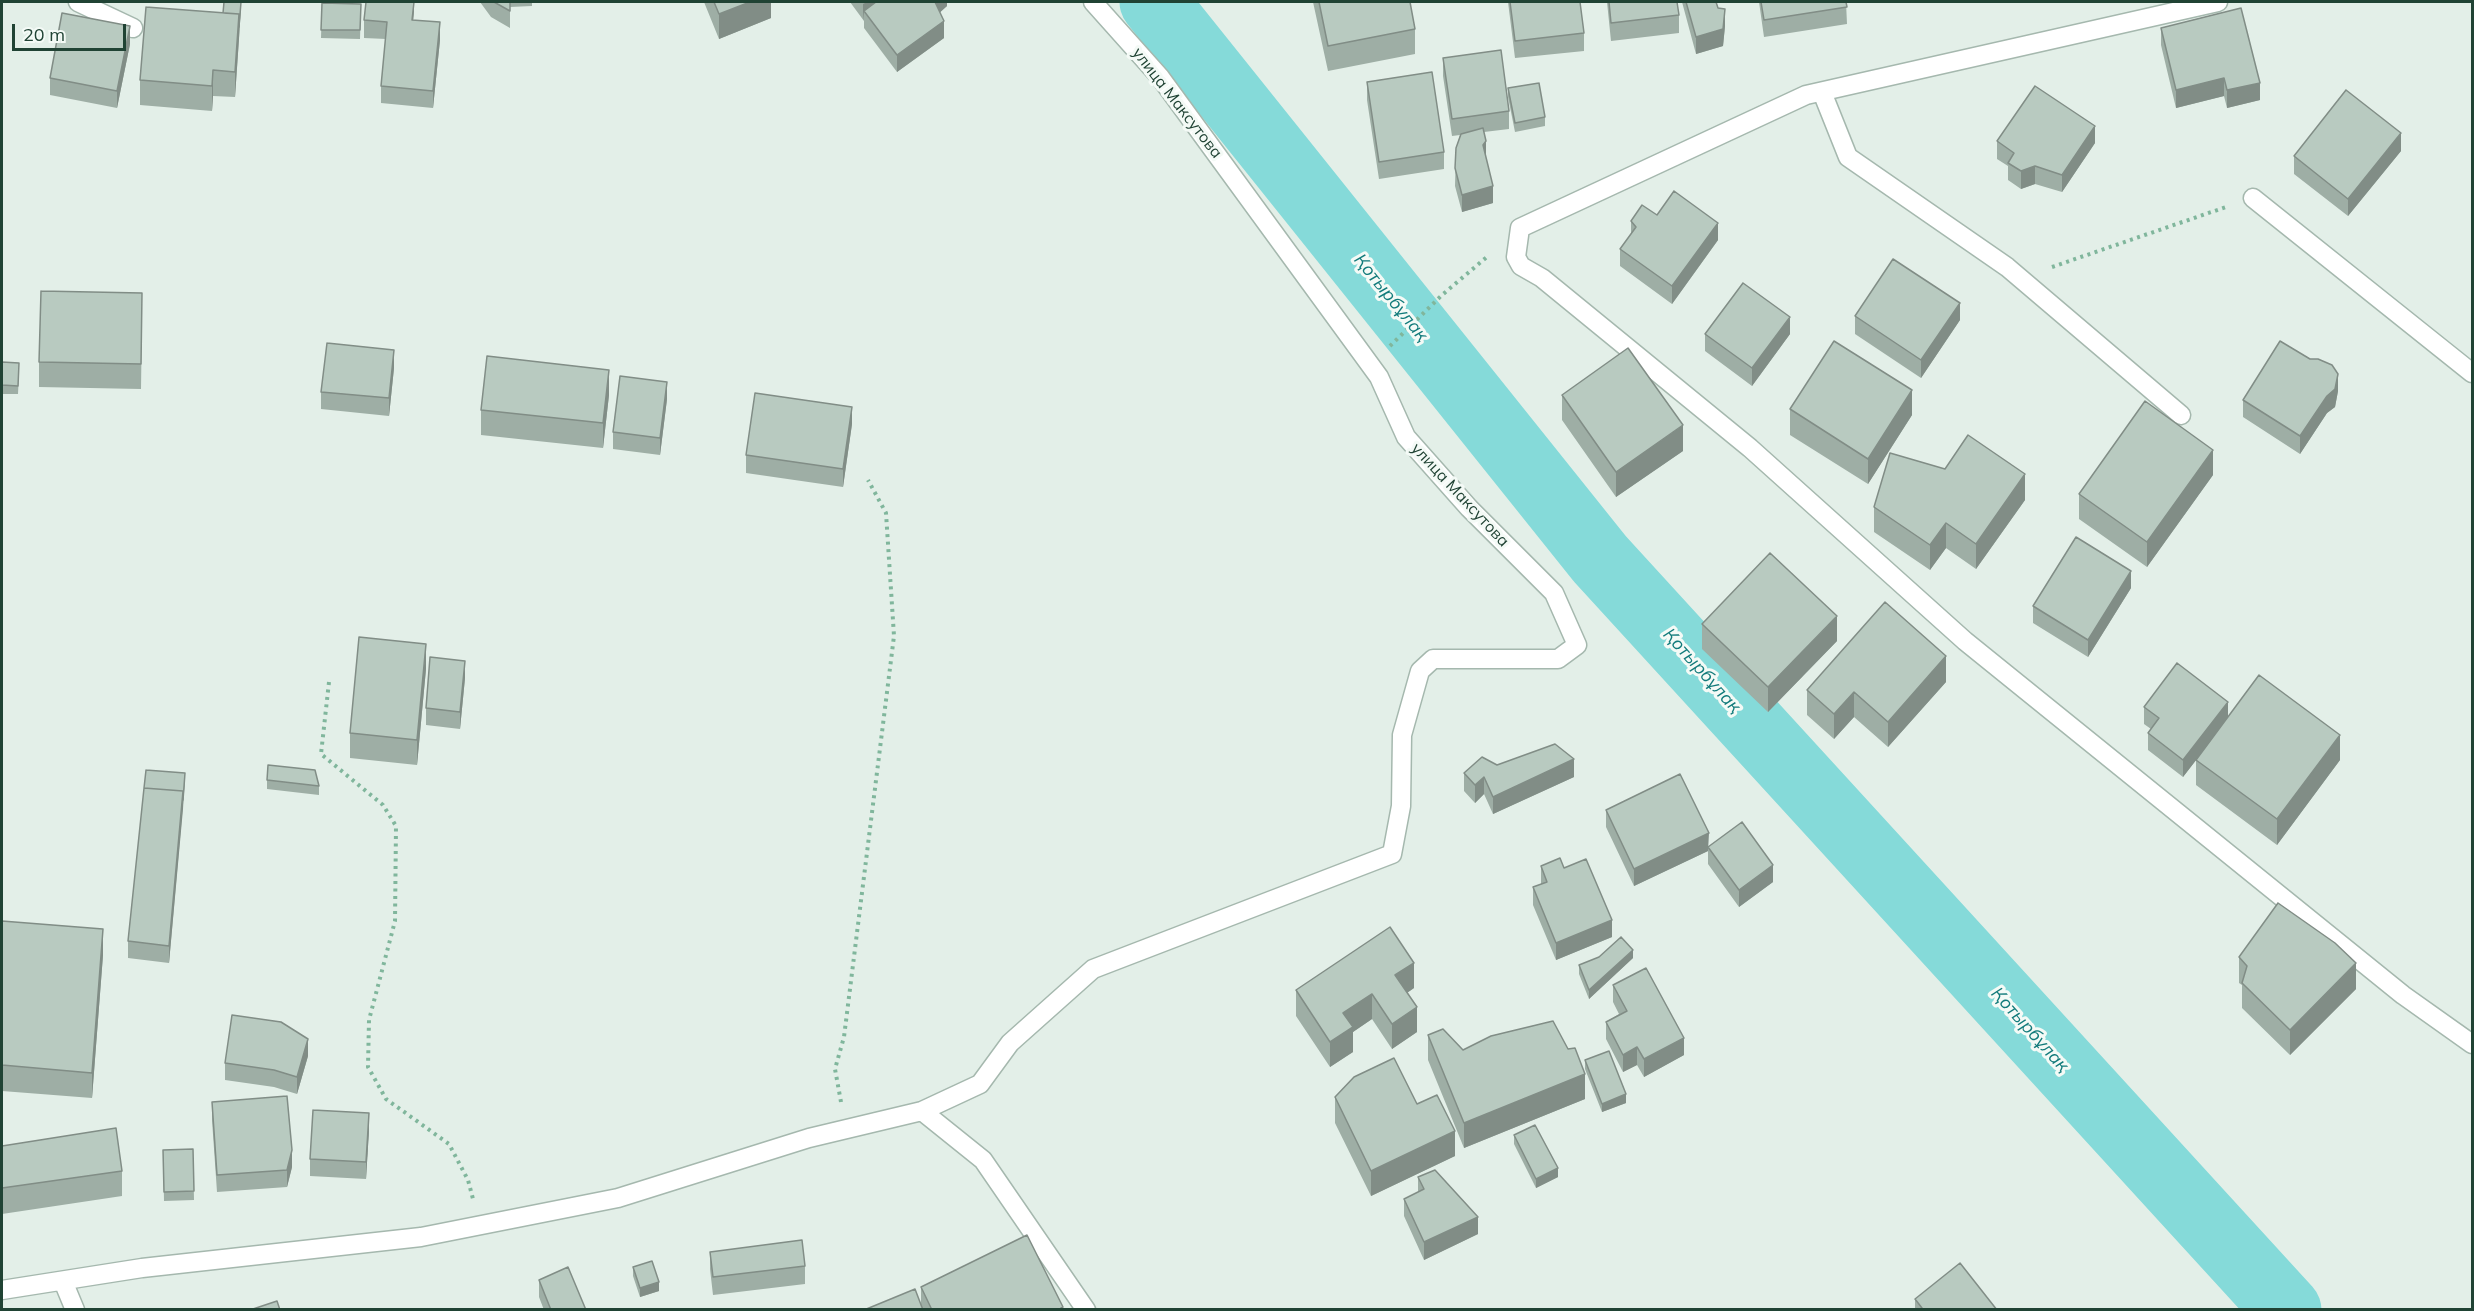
<!DOCTYPE html>
<html>
<head>
<meta charset="utf-8">
<style>
	body { margin:0 }
	#map { position:relative; width:2474px; height:1311px; overflow:hidden; background:#e3efe8; font-family:Mulish,sans-serif }
	canvas { display:block }
	.frame { position:absolute; inset:0; border:3px solid #204334; pointer-events:none }
	.scale { position:absolute; left:12px; top:24px; width:114px; height:27px; box-sizing:border-box; border:3px solid #204334; border-top:0; padding-left:8px; font-size:18px; line-height:21px; white-space:nowrap; color:#204334; -webkit-text-stroke:4px #f4faf6; paint-order:stroke }
</style>
</head>
<body>
<div id="map">
<canvas width="2474" height="1311"></canvas>
<div class="frame"></div>
<div class="scale">20 m</div>
</div>
<script>
const g = document.querySelector('canvas').getContext('2d');
g.lineJoin = 'round';
const toPath = rows => new Path2D(rows.map(r => 'M' + r).join(''));
function strokePath(path, color, width, dash) { g.strokeStyle = color; g.lineWidth = width; g.lineCap = dash ? 'butt' : 'round'; g.setLineDash(dash || []); g.stroke(path); }
function fill(path, color) { g.fillStyle = color; g.fill(path, 'evenodd'); }
function label(font, color, halo, rows, align = 'center') {
  g.font = font + ' Mulish,sans-serif'; g.lineWidth = 6; g.setLineDash([]); g.textBaseline = 'middle'; g.strokeStyle = halo; g.fillStyle = color; for (const [text, x, y, turn = 0] of rows) {
    g.save(); g.translate(x, y); g.rotate((+turn || 0) * Math.PI / 180); g.textAlign = isNaN(turn) ? turn : align; if (halo) g.strokeText(text, 0, 0); g.fillText(text, 0, 0); g.restore();
  }
}
strokePath(toPath([
	[1154,2,1600,559,2287,1310]
]), '#85dad9', 69);
const street = toPath([
	[78,2,133,28],
	[2218,2,1806,95,1520,228,1516,257,1521,266,1542,278,1750,448,1965,641,2403,995,2472,1044],
	[1822,92,1848,157,2007,267,2181,415],
	[2253,198,2472,373],
	[922,1111,983,1160,1086,1310],
	[63,1281,75,1310],
	[2,1290,142,1268,421,1237,618,1198,809,1138,922,1111,980,1084,1010,1043,1093,969,1392,854,1401,806,1402,735,1420,671,1433,659,1558,659,1577,645,1554,593,1469,508,1406,437,1379,377,1160,77,1093,2]
]);
strokePath(street, '#a5b8ae', 21);
strokePath(toPath([
	[2052,267,2226,207],
	[1390,346,1442,295,1488,256],
	[329,682,321,754,383,805,396,826,395,921,369,1020,368,1067,386,1099,449,1144,468,1180,473,1199],
	[841,1102,835,1069,844,1037,894,636,886,513,868,480]
]), '#80b69c', 4, [3, 4.5]);
strokePath(street, '#fff', 18);
fill(toPath([
	[414,2,413,20,440,40,433,108,381,103,381,86,386,39,364,38,364,20],
	[480,2,532,2,532,6,510,7,510,28,491,17],
	[704,2,771,2,771,18,719,39],
	[850,2,947,2,947,6,940,12,944,38,897,72,864,28,864,21],
	[1313,2,1410,2,1415,29,1415,54,1328,71],
	[1508,2,1580,2,1584,33,1584,51,1515,58],
	[1607,2,1677,2,1679,15,1679,33,1611,41],
	[1682,2,1716,2,1725,26,1723,46,1696,54],
	[1759,2,1846,2,1847,24,1764,37],
	[322,3,361,4,360,39,321,38],
	[241,8,235,97,213,96,212,111,140,105,140,80,223,13],
	[2161,28,2260,100,2227,108,2224,96,2176,108,2161,45],
	[130,44,117,108,50,95,50,78],
	[1443,58,1509,111,1509,129,1484,132,1486,158,1493,203,1462,212,1455,186,1456,148,1460,135,1452,136,1443,76],
	[1367,82,1444,152,1444,169,1379,179,1367,100],
	[1508,88,1545,117,1545,126,1515,132,1508,97],
	[1997,141,2095,143,2062,192,2035,184,2021,189,2008,180,2008,166,1997,159],
	[2401,151,2348,216,2294,174,2294,156],
	[1657,215,1718,240,1672,304,1620,266,1620,249,1631,234,1631,221],
	[1855,316,1960,320,1921,378,1855,334],
	[142,318,141,389,39,387,39,362],
	[1705,334,1790,334,1752,386,1705,351],
	[2,362,19,372,18,394,2,394],
	[394,368,389,416,321,409,321,392],
	[2338,391,2335,407,2327,413,2300,454,2243,417,2243,400],
	[609,395,603,448,481,435,481,410],
	[1562,395,1683,451,1616,497,1562,420],
	[667,399,660,455,613,449,613,432],
	[1790,409,1912,415,1868,484,1790,435],
	[852,424,843,487,746,473,746,455],
	[2213,475,2147,567,2079,519,2079,494],
	[2025,500,1976,569,1946,548,1930,570,1874,532,1874,507],
	[2131,588,2088,657,2033,623,2033,606],
	[1702,624,1837,641,1768,712,1702,649],
	[426,669,417,765,350,758,350,733],
	[465,678,460,729,426,725,426,708],
	[1946,682,1888,747,1854,717,1834,739,1807,715,1807,690],
	[2144,707,2228,717,2340,760,2277,845,2196,785,2196,760,2183,777,2148,750,2148,733,2151,729,2144,724],
	[1497,765,1574,777,1493,814,1484,794,1475,803,1464,791,1464,773],
	[267,780,319,786,319,795,267,789],
	[185,782,169,963,128,958,128,941],
	[1606,810,1709,847,1773,882,1739,907,1708,864,1708,851,1634,886,1606,827],
	[1541,866,1612,937,1556,960,1533,905,1533,887,1541,884],
	[2,921,103,955,92,1098,2,1091],
	[2239,957,2356,989,2290,1055,2242,1008,2242,985,2239,983],
	[1633,958,1589,999,1579,974,1579,965],
	[1613,985,1684,1055,1644,1077,1637,1065,1623,1072,1606,1039,1606,1022,1619,1014,1613,1002],
	[1414,988,1407,993,1417,1032,1392,1049,1372,1019,1353,1032,1353,1052,1330,1067,1296,1016,1296,990],
	[1428,1035,1463,1050,1585,1099,1464,1148,1428,1060],
	[308,1056,297,1094,274,1087,225,1080,225,1063],
	[1585,1060,1626,1103,1602,1112,1585,1069],
	[1335,1097,1417,1104,1455,1156,1371,1196,1335,1123],
	[212,1102,292,1167,287,1187,217,1192,212,1120],
	[369,1130,366,1179,310,1176,310,1159],
	[1514,1135,1558,1177,1536,1188,1514,1144],
	[2,1146,122,1171,122,1196,2,1214],
	[193,1149,194,1200,164,1201,163,1150],
	[1418,1177,1478,1234,1424,1260,1404,1216,1404,1199,1418,1192],
	[710,1252,805,1266,805,1284,713,1295,710,1269],
	[633,1267,659,1291,640,1297,633,1276],
	[539,1280,586,1310,544,1310,539,1297],
	[921,1287,1063,1310,864,1310,921,1304],
	[1915,1299,1997,1310,1915,1310]
]), '#9eaea5');
fill(toPath([
	[241,2,239,39,235,97,235,72,239,14],
	[414,2,414,11,412,37,412,20],
	[750,2,771,2,771,18,719,39,719,14],
	[867,2,892,2,864,11,863,21,863,4],
	[935,2,947,2,947,6,935,17],
	[1725,9,1725,26,1723,46,1696,54,1696,37],
	[944,21,944,38,897,72,897,55],
	[440,22,440,40,433,108,433,91],
	[130,26,130,44,117,108,117,91],
	[213,70,213,96,212,111,212,86],
	[2224,78,2224,96,2176,108,2176,90],
	[2260,83,2260,100,2227,108,2227,90],
	[2095,126,2095,143,2062,192,2062,175],
	[2401,133,2401,151,2348,216,2348,199],
	[1486,141,1486,159,1483,145],
	[2035,166,2035,184,2021,189,2021,171],
	[1493,186,1493,203,1462,212,1462,195],
	[1718,223,1718,240,1672,304,1672,286],
	[1960,303,1960,320,1921,378,1921,360],
	[1790,317,1790,334,1752,386,1752,368],
	[394,350,394,368,389,416,389,398],
	[609,370,609,395,603,448,603,423],
	[2338,374,2338,391,2335,407,2327,413,2300,454,2300,436],
	[667,382,667,399,660,455,660,438],
	[1912,390,1912,415,1868,484,1868,459],
	[852,407,852,424,843,487,843,469],
	[1683,425,1683,451,1616,497,1616,472],
	[2213,450,2213,475,2147,567,2147,542],
	[2025,474,2025,500,1976,569,1976,544],
	[1946,523,1946,548,1930,570,1930,545],
	[2131,571,2131,588,2088,657,2088,640],
	[1837,616,1837,641,1768,712,1768,687],
	[426,644,426,669,417,765,417,740],
	[1946,656,1946,682,1888,747,1888,722],
	[465,661,465,678,460,729,460,712],
	[1854,692,1854,717,1834,739,1834,714],
	[2228,702,2228,719,2183,777,2183,760],
	[2340,735,2340,760,2277,845,2277,819],
	[1574,759,1574,777,1493,814,1493,797],
	[185,773,183,809,169,963,169,946],
	[1484,777,1484,794,1475,803,1475,785],
	[1709,833,1708,851,1634,886,1634,869],
	[1773,865,1773,882,1739,907,1739,890],
	[1612,920,1612,937,1556,960,1556,943],
	[103,929,103,955,92,1098,92,1073],
	[1633,950,1633,958,1589,999,1589,990],
	[1414,963,1414,988,1395,1001,1395,975],
	[2356,963,2356,989,2290,1055,2290,1030],
	[1372,994,1372,1019,1353,1032,1353,1052,1330,1067,1330,1042,1343,1013],
	[1417,1007,1417,1032,1392,1049,1392,1024],
	[1684,1038,1684,1055,1644,1077,1644,1059],
	[308,1039,308,1056,297,1094,297,1077],
	[1637,1047,1637,1065,1623,1072,1623,1055],
	[1585,1074,1585,1099,1464,1148,1464,1123],
	[1626,1094,1626,1103,1602,1112,1602,1104],
	[369,1113,369,1130,366,1179,366,1162],
	[1455,1131,1455,1156,1371,1196,1371,1171],
	[292,1150,292,1167,287,1187,287,1170],
	[1558,1168,1558,1177,1536,1188,1536,1179],
	[1478,1217,1478,1234,1424,1260,1424,1242],
	[659,1282,659,1291,640,1297,640,1288]
]), '#818d86');
const building = toPath([
	[224,2,241,2,239,27,239,14,223,13,224,2],
	[366,2,414,2,412,20,440,22,433,91,381,86,387,22,364,20,366,2],
	[494,2,510,2,510,11,494,2],
	[714,2,750,2,719,14,714,2],
	[876,2,935,2,944,21,897,55,864,11,876,2],
	[1319,2,1410,2,1415,29,1328,46,1319,2],
	[1510,2,1580,2,1584,33,1515,41,1510,2],
	[1609,2,1677,2,1679,15,1611,23,1609,2],
	[1686,2,1716,2,1718,8,1725,9,1723,29,1696,37,1686,2],
	[1761,2,1846,2,1847,7,1764,20,1761,2],
	[322,3,361,4,360,30,321,30,322,3],
	[146,7,239,14,235,72,213,70,212,86,140,80,146,7],
	[2241,8,2260,83,2227,90,2224,78,2176,90,2161,28,2241,8],
	[62,13,130,26,117,91,50,78,62,13],
	[1501,50,1509,111,1452,119,1443,58,1501,50],
	[1432,72,1444,152,1379,162,1367,82,1432,72],
	[1539,83,1545,117,1515,123,1508,88,1539,83],
	[2035,86,2095,126,2062,175,2035,166,2021,171,2008,163,2014,153,1997,141,2035,86],
	[2346,90,2401,133,2348,199,2294,156,2346,90],
	[1483,128,1486,141,1483,145,1493,186,1462,195,1455,168,1456,148,1461,134,1483,128],
	[1674,191,1718,223,1672,286,1620,249,1636,227,1631,221,1642,205,1657,215,1674,191],
	[1893,259,1960,303,1921,360,1855,316,1893,259],
	[1743,283,1790,317,1752,368,1705,334,1743,283],
	[41,291,142,293,141,364,39,362,41,291],
	[1834,341,1912,390,1868,459,1790,409,1834,341],
	[2280,341,2310,359,2318,359,2332,365,2338,374,2335,389,2327,396,2300,436,2243,400,2280,341],
	[327,343,394,350,389,398,321,392,327,343],
	[1628,348,1683,425,1616,472,1562,395,1628,348],
	[487,356,609,370,603,423,481,410,487,356],
	[2,362,19,363,18,386,2,385,2,362],
	[620,376,667,382,660,438,613,432,620,376],
	[755,393,852,407,843,469,746,455,755,393],
	[2145,401,2213,450,2147,542,2079,494,2145,401],
	[1968,435,2025,474,1976,544,1946,523,1930,545,1874,507,1890,453,1945,469,1968,435],
	[2076,537,2131,571,2088,640,2033,606,2076,537],
	[1770,553,1837,616,1768,687,1702,624,1770,553],
	[1885,602,1946,656,1888,722,1854,692,1834,714,1807,690,1885,602],
	[359,637,426,644,417,740,350,733,359,637],
	[430,657,465,661,460,712,426,708,430,657],
	[2177,663,2228,702,2183,760,2148,733,2159,718,2144,707,2177,663],
	[2259,675,2340,735,2277,819,2196,760,2259,675],
	[1555,744,1574,759,1493,797,1484,777,1475,785,1464,773,1482,757,1497,765,1555,744],
	[268,765,315,770,319,786,267,780,268,765],
	[146,770,185,773,183,800,183,791,144,788,146,770],
	[1680,774,1709,833,1634,869,1606,810,1680,774],
	[144,788,183,791,169,946,128,941,144,788],
	[1742,822,1773,865,1739,890,1708,847,1742,822],
	[1560,858,1564,868,1586,859,1612,920,1556,943,1533,887,1547,882,1541,866,1560,858],
	[2278,903,2335,943,2356,963,2290,1030,2242,983,2247,966,2239,957,2278,903],
	[2,921,103,929,92,1073,2,1065,2,921],
	[1390,927,1414,963,1395,975,1417,1007,1392,1024,1372,994,1343,1013,1353,1027,1330,1042,1296,990,1390,927],
	[1621,937,1633,950,1589,990,1579,965,1599,957,1621,937],
	[1646,968,1684,1038,1644,1059,1637,1047,1623,1055,1606,1022,1627,1011,1613,985,1646,968],
	[232,1015,281,1022,308,1039,297,1077,274,1070,225,1063,232,1015],
	[1553,1021,1568,1049,1575,1048,1585,1074,1464,1123,1428,1035,1443,1029,1463,1050,1491,1036,1553,1021],
	[1609,1051,1626,1094,1602,1104,1585,1060,1609,1051],
	[1394,1058,1417,1104,1437,1095,1455,1131,1371,1171,1335,1097,1354,1077,1394,1058],
	[287,1096,292,1150,287,1170,217,1175,212,1102,287,1096],
	[313,1110,369,1113,366,1162,310,1159,313,1110],
	[1535,1125,1558,1168,1536,1179,1514,1135,1535,1125],
	[116,1128,122,1171,2,1188,2,1146,116,1128],
	[193,1149,194,1191,164,1192,163,1150,193,1149],
	[1435,1170,1478,1217,1424,1242,1404,1199,1424,1189,1418,1177,1435,1170],
	[1027,1235,1063,1307,1058,1310,932,1310,921,1287,1027,1235],
	[802,1240,805,1266,713,1277,710,1252,802,1240],
	[652,1261,659,1282,640,1288,633,1267,652,1261],
	[1960,1263,1997,1310,1920,1310,1922,1308,1915,1299,1960,1263],
	[568,1267,586,1310,551,1310,539,1280,568,1267],
	[915,1289,923,1310,864,1310,915,1289],
	[277,1301,280,1310,250,1310,277,1301]
]);
fill(building, '#b8cac0');
strokePath(building, '#818d86', 1.5);
label('16px', '#204334', '#f4faf6', [
	["улица Максутова",1177,103,52],
	["улица Максутова",1460,495,47]
]);
label('italic 18px', '#127b7b', '#f4faf6', [
	["Қотырбұлақ",1391,298,51],
	["Қотырбұлақ",1702,671,48],
	["Қотырбұлақ",2030,1030,48]
]);
</script>
</body>
</html>
